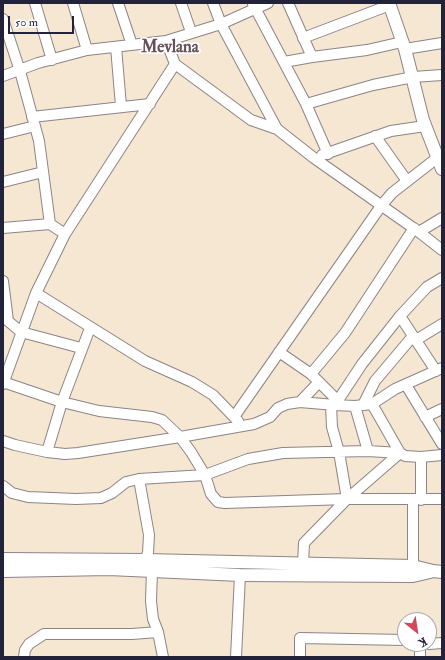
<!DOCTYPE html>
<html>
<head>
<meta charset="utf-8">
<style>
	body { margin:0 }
	#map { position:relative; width:445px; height:660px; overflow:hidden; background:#f6e7d2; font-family:"IM FELL Double Pica",serif }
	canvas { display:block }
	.frame { position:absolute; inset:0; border:4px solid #22223b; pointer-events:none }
	.north { position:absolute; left:397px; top:612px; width:40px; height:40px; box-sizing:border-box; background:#fff; border:1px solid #a7a7b1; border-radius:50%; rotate:150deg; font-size:11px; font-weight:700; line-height:16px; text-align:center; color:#22223b }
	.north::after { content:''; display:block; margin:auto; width:14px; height:18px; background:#d1495b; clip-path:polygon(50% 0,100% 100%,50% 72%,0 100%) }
	.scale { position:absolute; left:8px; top:16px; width:66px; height:18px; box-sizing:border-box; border:2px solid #22223b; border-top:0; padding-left:5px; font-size:12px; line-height:14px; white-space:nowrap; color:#22223b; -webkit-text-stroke:3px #fff; paint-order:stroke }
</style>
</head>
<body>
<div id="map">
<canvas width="445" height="660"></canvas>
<div class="frame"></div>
<div class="north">K</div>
<div class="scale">50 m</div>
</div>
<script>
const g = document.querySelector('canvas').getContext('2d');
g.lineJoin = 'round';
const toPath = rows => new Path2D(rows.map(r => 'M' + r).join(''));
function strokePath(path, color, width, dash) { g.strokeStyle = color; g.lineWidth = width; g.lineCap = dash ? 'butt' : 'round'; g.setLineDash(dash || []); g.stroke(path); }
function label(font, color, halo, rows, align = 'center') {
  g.font = font + ' "IM FELL Double Pica",serif'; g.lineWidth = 3.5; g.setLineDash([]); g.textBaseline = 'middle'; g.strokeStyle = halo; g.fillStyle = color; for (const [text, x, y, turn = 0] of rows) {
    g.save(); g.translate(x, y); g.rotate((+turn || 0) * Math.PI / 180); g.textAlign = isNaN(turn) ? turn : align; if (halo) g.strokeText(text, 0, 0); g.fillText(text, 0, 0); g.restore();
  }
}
const minor = toPath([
	[35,3,52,60],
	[73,3,87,50],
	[118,3,132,45],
	[181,3,191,32],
	[213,3,221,24,277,129],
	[288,3,312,57],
	[253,4,306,104,328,154],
	[3,19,20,71,39,141,50,224,65,234],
	[303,38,390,5],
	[166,41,175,64,251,120,277,129,314,158,419,232,442,250],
	[116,47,121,106],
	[405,49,442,43],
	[284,62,312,57,367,50,402,42],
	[3,76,38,63,87,50,166,41,221,24,268,3],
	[306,104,373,85,413,77,442,75],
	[32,117,150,104],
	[3,134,35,126],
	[375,136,407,181],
	[322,155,391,131,425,126],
	[3,182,43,172],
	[3,228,50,224],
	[419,232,442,218],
	[3,281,8,321,21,332,81,348],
	[36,293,145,361,192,382,213,395,238,421],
	[400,316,436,371],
	[416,340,442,324],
	[279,352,311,374,338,401],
	[311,374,345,333,414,228],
	[3,382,62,402,99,411,152,417,162,420,180,437,191,452,205,475,211,494,218,502,225,503,347,499,442,499],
	[3,384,36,293,65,234,175,64],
	[406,385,442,444],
	[300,402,319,382],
	[372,404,400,453,405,456,421,457,442,455],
	[331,405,332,427,339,452,347,499],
	[335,405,362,364,400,316,427,287,442,278],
	[363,405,375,381,413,336],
	[355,406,368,451],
	[234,417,381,206,392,193,437,158,442,157],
	[425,417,442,409],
	[3,441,15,445,47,452,65,454,78,453,180,437,254,424,270,417,278,408,287,404,300,402,335,405,355,406,372,404,395,389,442,368],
	[47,452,62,402,90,328],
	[139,479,149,535,148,553,145,560],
	[3,486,12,493,28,497,76,499,101,498,112,493,126,482,139,479,205,475,248,459,283,453,368,451,400,453],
	[421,500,421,457],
	[303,564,304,543,347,499,400,453],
	[152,570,151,601,153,619,158,632,163,657],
	[413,574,413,500],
	[429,644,442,643],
	[24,657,25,650,29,644,44,634,132,634,158,632],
	[236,657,240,575],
	[300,657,300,638,405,640],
	[420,657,420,644]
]);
const tertiary = toPath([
	[389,3,405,49,423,120,442,169],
	[3,559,145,560,413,566,433,571,442,572],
	[3,571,109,569,240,575,413,576,430,572]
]);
strokePath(minor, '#8c8486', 12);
strokePath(tertiary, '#8c8486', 14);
strokePath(minor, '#fff', 10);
strokePath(tertiary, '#fff', 12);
label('bold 17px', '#694f56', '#fff', [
	["Mevlana",170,48]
]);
</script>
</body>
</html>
